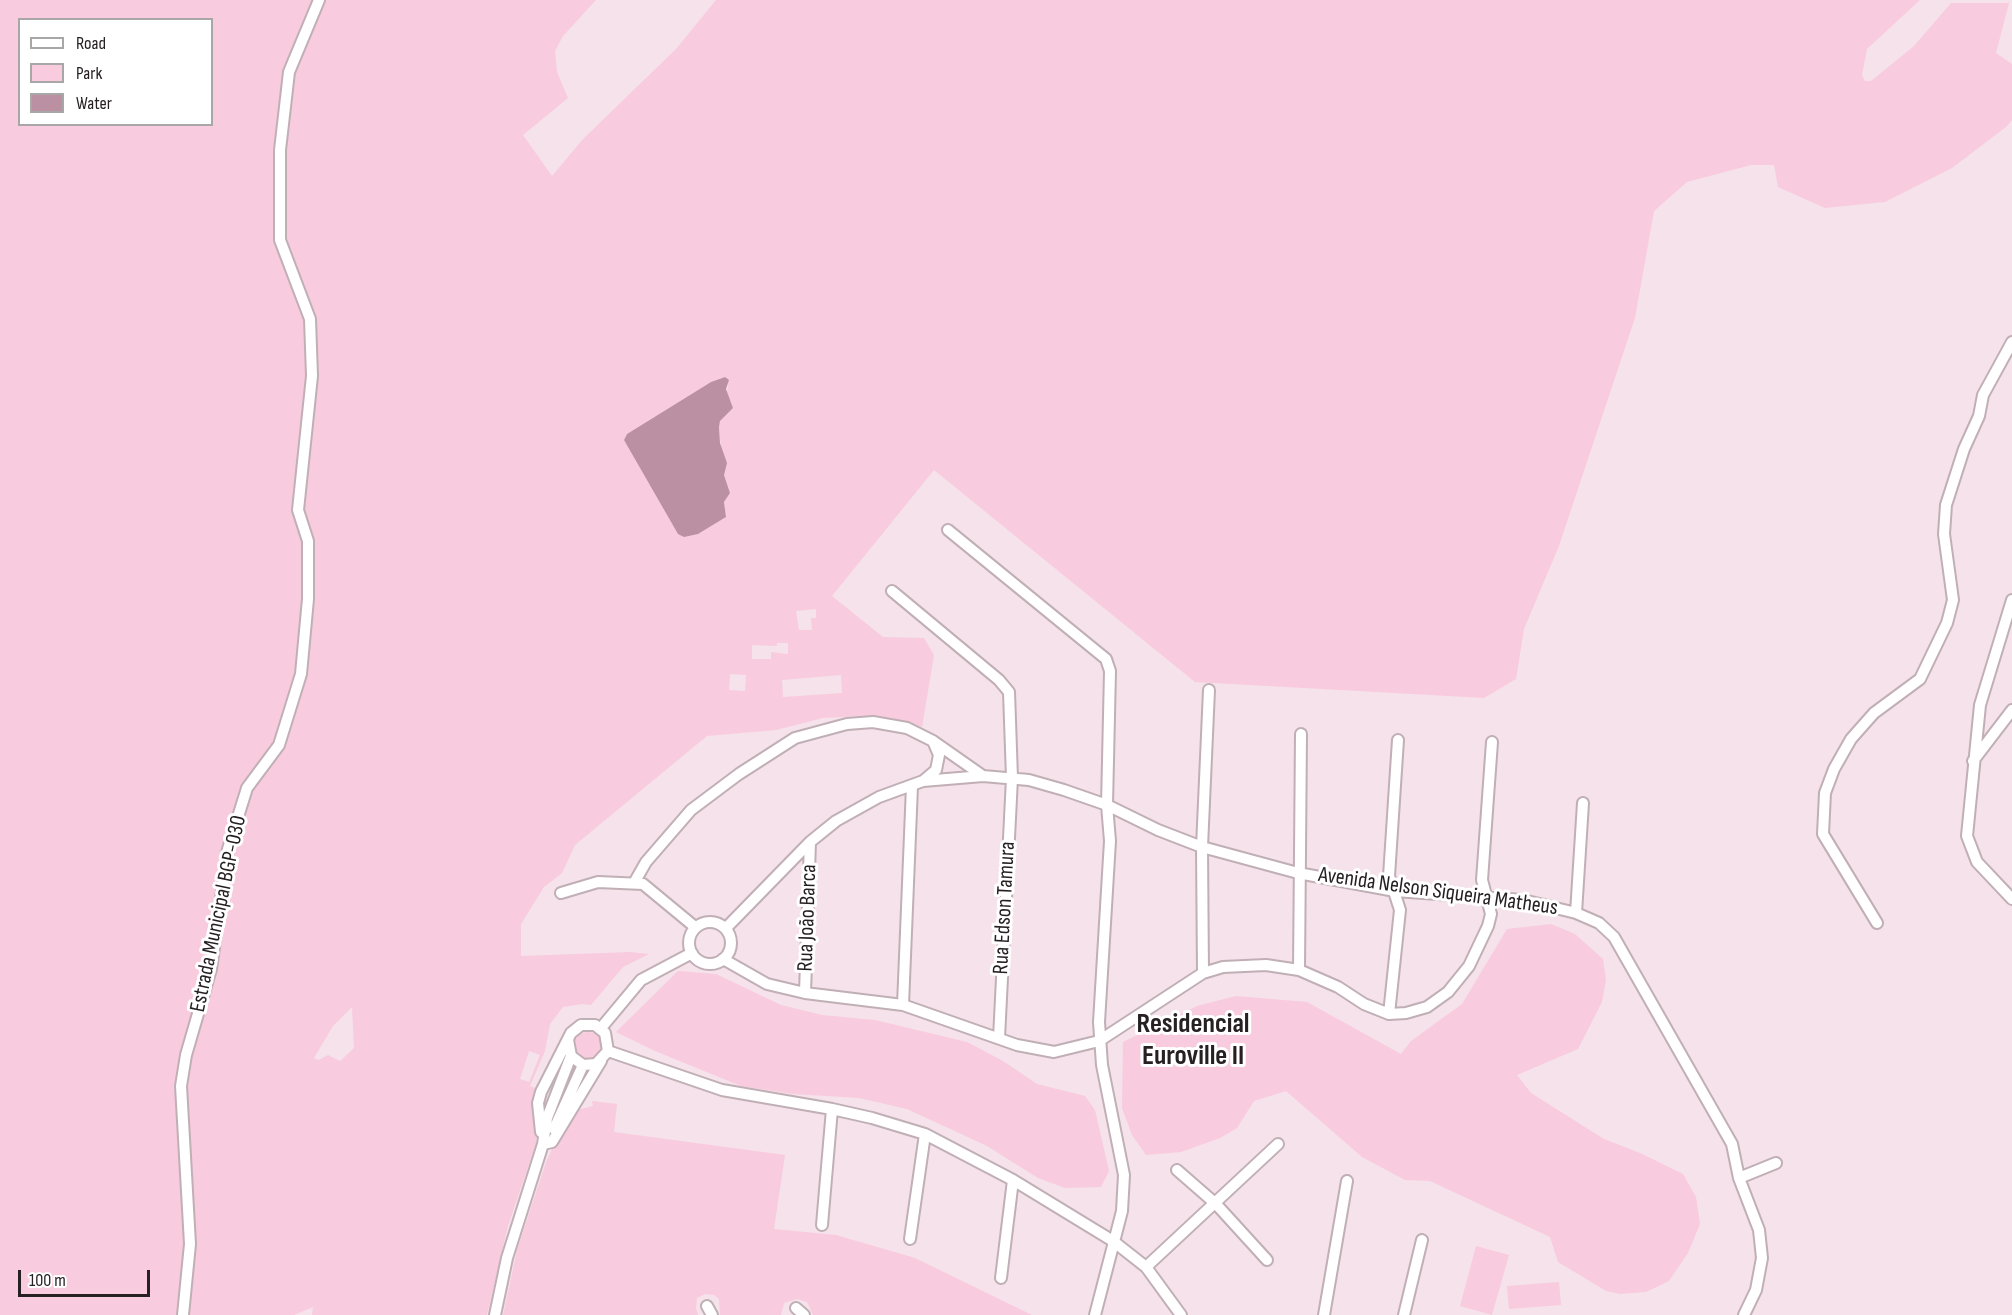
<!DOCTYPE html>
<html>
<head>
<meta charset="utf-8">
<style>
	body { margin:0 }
	#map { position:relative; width:2012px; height:1315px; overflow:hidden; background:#f5e2ea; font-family:"Sofia Sans Condensed",sans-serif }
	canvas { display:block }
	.legend { position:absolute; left:18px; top:18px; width:195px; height:108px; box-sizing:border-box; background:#fff; border:2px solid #a8a6a7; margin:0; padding:8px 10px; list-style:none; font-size:18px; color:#262022 }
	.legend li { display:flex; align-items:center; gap:12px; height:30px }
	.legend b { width:30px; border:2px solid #a8a6a7 }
	.scale { position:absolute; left:18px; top:1270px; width:132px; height:27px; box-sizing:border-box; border:3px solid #262022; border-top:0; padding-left:8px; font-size:18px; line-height:21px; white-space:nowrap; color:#262022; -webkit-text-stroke:4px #fff; paint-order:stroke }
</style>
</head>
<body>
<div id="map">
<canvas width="2012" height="1315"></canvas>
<ul class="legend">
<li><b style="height:8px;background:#fff"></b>Road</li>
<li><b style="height:16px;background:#f9cbde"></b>Park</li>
<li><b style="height:16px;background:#bc90a3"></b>Water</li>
</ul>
<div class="scale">100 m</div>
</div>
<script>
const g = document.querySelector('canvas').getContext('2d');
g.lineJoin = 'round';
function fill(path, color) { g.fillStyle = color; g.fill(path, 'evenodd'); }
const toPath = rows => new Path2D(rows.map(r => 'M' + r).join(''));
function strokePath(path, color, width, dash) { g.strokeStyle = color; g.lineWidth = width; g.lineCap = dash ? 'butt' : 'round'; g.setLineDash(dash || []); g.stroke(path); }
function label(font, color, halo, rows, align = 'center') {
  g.font = font + ' "Sofia Sans Condensed",sans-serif'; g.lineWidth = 6; g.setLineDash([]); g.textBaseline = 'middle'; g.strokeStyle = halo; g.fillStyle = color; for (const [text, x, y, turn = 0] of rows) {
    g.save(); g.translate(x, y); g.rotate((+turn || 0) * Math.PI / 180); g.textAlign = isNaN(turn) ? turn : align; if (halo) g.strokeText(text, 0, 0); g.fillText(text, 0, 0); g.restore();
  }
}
fill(toPath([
	[0,0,596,0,563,36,555,51,557,72,568,98,523,135,552,176,583,139,676,49,716,0,1920,0,1867,49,1862,75,1865,81,1871,81,1914,46,1951,3,2009,3,1996,53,2012,64,2012,120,2006,127,1952,168,1885,202,1825,208,1778,187,1774,165,1751,165,1687,182,1654,211,1635,318,1559,546,1524,629,1516,679,1484,698,1195,682,934,470,832,596,883,637,924,638,934,655,922,727,889,718,863,716,823,718,776,730,707,736,575,845,562,873,544,887,521,924,521,956,630,952,649,954,623,967,591,1005,583,1004,563,1007,550,1024,545,1051,530,1086,535,1088,537,1084,540,1085,536,1144,508,1226,487,1315,312,1315,313,1307,294,1315,0,1315],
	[20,20,212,20,212,124,20,124],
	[725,377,728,385,727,393,733,408,720,421,719,427,724,475,730,493,724,502,726,517,698,534,624,440,627,434,711,382],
	[816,609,816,618,811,618,812,630,799,630,796,611],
	[777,643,788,643,788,654,771,652,771,659,752,659,752,645,777,646],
	[730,674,746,675,745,691,729,690],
	[841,675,842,693,783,697,782,680],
	[352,1007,354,1048,340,1061,328,1055,319,1060,314,1058,333,1026],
	[529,1051,540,1055,529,1082,520,1079],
	[1551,924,1575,934,1603,959,1606,980,1602,1002,1578,1049,1517,1075,1531,1093,1604,1139,1640,1153,1683,1174,1696,1197,1700,1224,1688,1253,1669,1281,1646,1292,1620,1294,1606,1291,1558,1262,1550,1237,1430,1181,1405,1180,1362,1157,1286,1091,1254,1101,1237,1128,1220,1138,1181,1152,1146,1155,1132,1135,1122,1108,1123,1042,1197,1006,1236,996,1307,1002,1401,1054,1411,1041,1462,1004,1507,929],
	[678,971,716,974,781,1005,822,1015,875,1020,967,1042,1003,1061,1037,1084,1085,1096,1095,1110,1109,1171,1101,1187,1065,1188,1038,1178,987,1146,907,1109,859,1098,793,1094,741,1086,655,1051,616,1032],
	'574 1046a14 14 0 1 1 28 0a14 14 0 1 1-28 0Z',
	[592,1101,617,1104,614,1132,785,1155,774,1229,836,1235,915,1258,1032,1315,813,1315,807,1302,797,1299,784,1303,781,1315,720,1315,719,1299,714,1295,705,1294,697,1298,696,1308,698,1315,503,1315,517,1250,546,1162,554,1145,577,1110,593,1106],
	[1476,1246,1509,1255,1492,1315,1460,1306],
	[1559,1282,1561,1305,1509,1309,1507,1286]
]), '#f9cbde');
fill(toPath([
	[725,377,729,380,726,389,733,408,720,421,719,427,720,443,727,463,724,475,730,493,724,502,726,517,698,534,684,537,678,534,624,440,627,434,711,382]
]), '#bc90a3');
const minor = toPath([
	[948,530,1106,659,1110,671,1107,805,1110,841,1099,1022,1102,1065,1124,1175,1122,1211,1095,1315],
	[892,591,999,680,1009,692,1012,778,999,1038],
	[2012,600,1980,705,1967,836,1977,862,2012,899],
	[1973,761,2012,710],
	[923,781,936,770,939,755,933,741],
	[634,883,646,862,691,810,739,774,795,738,847,724,873,722,907,728,933,741,983,776],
	[561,893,598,882,643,884,695,927],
	[1576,913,1583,803],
	'689 943a21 21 0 1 1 42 0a21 21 0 1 1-42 0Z',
	[1877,923,1823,834,1825,793,1834,769,1851,739,1874,713,1920,679,1947,623,1953,600,1944,534,1946,505,1964,449,1979,416,1983,395,2012,342],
	[726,928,810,842,836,821,879,797,923,781,983,776,1029,780,1064,790,1107,805,1158,830,1202,847,1298,873,1395,891,1523,900,1576,913,1599,923,1614,937,1732,1144,1739,1178,1759,1230,1762,1258,1756,1290,1744,1315],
	[723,959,767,984,805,993,903,1005,1017,1045,1054,1052,1099,1041,1203,973,1223,967,1266,965,1299,970,1338,987,1364,1004,1389,1014,1406,1013,1427,1007,1448,992,1469,966,1488,926,1491,914,1482,880,1492,742],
	[1299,970,1301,734],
	[1203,973,1202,847,1209,690],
	[805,993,810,842],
	[903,1005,912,786],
	[1389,1014,1400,910,1389,876,1398,740],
	[601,1028,641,980,692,953],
	[608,1051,722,1090,832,1109,872,1118,925,1134,1013,1180,1113,1241,1146,1267,1181,1315],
	[554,1129,583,1065],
	[541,1132,538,1103,541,1092,571,1033,581,1025,595,1025,605,1033,608,1051,596,1064,583,1065,571,1056,568,1040],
	[543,1144,552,1142,601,1061],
	[1177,1170,1216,1204,1267,1260],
	[1739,1178,1776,1163],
	[822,1225,832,1109],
	[910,1239,925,1134],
	[1146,1267,1278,1144],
	[1001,1278,1013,1180],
	[707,1306,712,1315],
	[796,1308,804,1315],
	[183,1315,190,1244,181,1086,186,1055,211,969,228,849,247,788,279,745,301,674,308,599,308,541,298,510,312,376,310,319,280,240,280,150,289,72,319,0],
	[495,1315,507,1258,543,1144,547,1118,571,1056],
	[1324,1315,1347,1181],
	[1404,1315,1422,1240]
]);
strokePath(minor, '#c1afb6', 14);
strokePath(minor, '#fff', 10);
label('22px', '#262022', '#fff', [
	["Avenida Nelson Siqueira Matheus",1438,892,8],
	["Rua Edson Tamura",1005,908,-87],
	["Estrada Municipal BGP-030",219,914,-78],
	["Rua João Barca",808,918,-88]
]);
label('bold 28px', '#262022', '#fff', [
	["Residencial",1193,1025],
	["Euroville II",1193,1057]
]);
</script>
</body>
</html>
